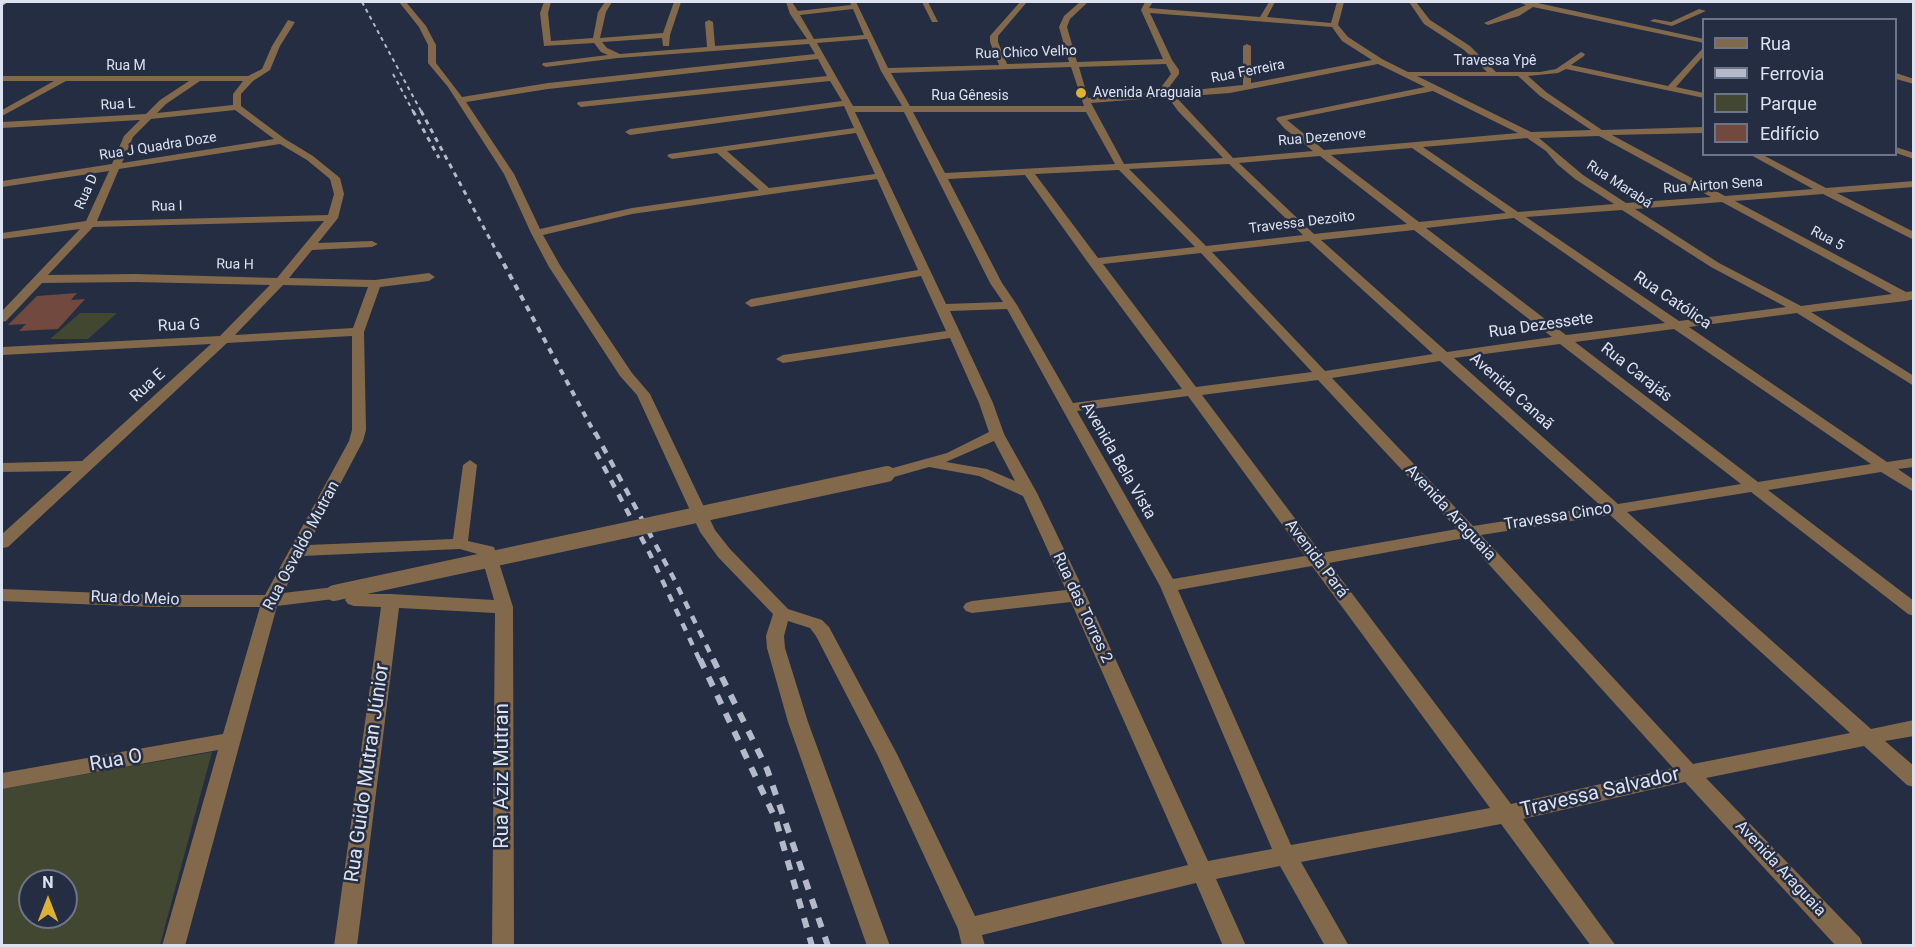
<!DOCTYPE html>
<html>
<head>
<meta charset="utf-8">
<style>
	body { margin:0 }
	#map { position:relative; width:1915px; height:947px; overflow:hidden; background:#242d42; font-family:Roboto,sans-serif }
	canvas { display:block }
	.frame { position:absolute; inset:0; border:3px solid #dce2f0; pointer-events:none }
	.legend { position:absolute; left:1702px; top:18px; width:195px; height:138px; box-sizing:border-box; background:#242d42; border:2px solid #6e7588; margin:0; padding:8px 10px; list-style:none; font-size:18px; color:#dce2f0 }
	.legend li { display:flex; align-items:center; gap:12px; height:30px }
	.legend b { width:30px; border:2px solid #6e7588 }
	.north { position:absolute; left:18px; top:869px; width:60px; height:60px; box-sizing:border-box; background:#242d42; border:2px solid #6e7588; border-radius:50%; rotate:0deg; font-size:16px; font-weight:700; line-height:24px; text-align:center; color:#dce2f0 }
	.north::after { content:''; display:block; margin:auto; width:21px; height:27px; background:#deb133; clip-path:polygon(50% 0,100% 100%,50% 72%,0 100%) }
</style>
</head>
<body>
<div id="map">
<canvas width="1915" height="947"></canvas>
<div class="frame"></div>
<ul class="legend">
<li><b style="height:8px;background:#82694b"></b>Rua</li>
<li><b style="height:8px;background:#b4baca"></b>Ferrovia</li>
<li><b style="height:16px;background:#414730"></b>Parque</li>
<li><b style="height:16px;background:#72493e"></b>Edifício</li>
</ul>
<div class="north">N</div>
</div>
<script>
const g = document.querySelector('canvas').getContext('2d');
g.lineJoin = 'round';
function fill(path, color) { g.fillStyle = color; g.fill(path, 'evenodd'); }
const toPath = rows => new Path2D(rows.map(r => 'M' + r).join(''));
function strokePath(path, color, width, dash) { g.strokeStyle = color; g.lineWidth = width; g.lineCap = dash ? 'butt' : 'round'; g.setLineDash(dash || []); g.stroke(path); }
function label(font, color, halo, rows, align = 'center') {
  g.font = font + ' Roboto,sans-serif'; g.lineWidth = 5; g.setLineDash([]); g.textBaseline = 'middle'; g.strokeStyle = halo; g.fillStyle = color; for (const [text, x, y, turn = 0] of rows) {
    g.save(); g.translate(x, y); g.rotate((+turn || 0) * Math.PI / 180); g.textAlign = isNaN(turn) ? turn : align; if (halo) g.strokeText(text, 0, 0); g.fillText(text, 0, 0); g.restore();
  }
}
fill(toPath([
	[80,313,117,313,88,339,50,339],
	[212,752,160,945,2,945,2,789],
	[30,881,66,881,66,917,30,917]
]), '#414730');
fill(toPath([
	[77,293,71,300,85,299,58,329,19,331,26,324,8,325,37,296]
]), '#72493e');
fill(toPath([
	[399,2,406,2,426,26,436,45,436,63,462,97,548,83,815,54,809,44,618,58,546,67,542,65,543,63,608,55,601,52,594,43,544,46,540,13,544,2,551,2,548,13,551,41,593,38,598,12,605,2,612,2,606,12,600,38,663,33,674,2,681,2,670,35,669,46,663,46,662,38,602,42,607,48,620,54,707,47,705,22,709,20,713,22,715,46,807,39,790,14,786,2,792,2,798,11,851,5,850,2,856,2,888,68,999,65,990,42,990,36,1020,2,1027,2,998,36,998,42,1007,64,1069,62,1059,27,1064,16,1080,2,1088,2,1070,19,1067,27,1077,62,1163,59,1141,10,1145,2,1153,2,1149,8,1260,17,1269,2,1275,2,1267,17,1331,23,1337,2,1344,2,1338,25,1348,37,1382,59,1408,72,1487,72,1464,50,1424,24,1409,2,1416,2,1430,20,1470,46,1496,72,1540,72,1556,69,1581,52,1585,54,1584,56,1571,65,1668,86,1704,47,1704,55,1676,87,1704,93,1704,98,1566,69,1558,73,1528,76,1546,92,1602,130,1704,127,1704,133,1612,135,1725,196,1813,189,1749,154,1761,154,1826,188,1914,181,1914,187,1837,193,1914,232,1914,240,1823,194,1735,201,1906,292,1914,291,1914,299,1906,301,1811,312,1914,376,1914,386,1797,313,1689,327,1887,462,1914,458,1914,467,1898,469,1914,480,1914,492,1881,472,1768,490,1914,601,1914,616,1908,614,1751,492,1627,512,1871,729,1914,720,1914,736,1885,741,1914,766,1914,787,1907,785,1864,746,1706,778,1860,938,1863,946,1836,946,1685,782,1523,819,1616,946,1591,946,1501,824,1301,862,1349,946,1325,946,1280,866,1216,879,1246,946,1223,946,1196,883,982,935,985,946,962,946,958,929,877,754,816,636,810,628,788,621,784,636,785,648,808,722,890,946,867,946,788,722,767,648,766,636,773,614,718,557,700,532,637,395,620,376,549,267,531,233,504,174,448,87,428,63,428,45,419,27,399,2],
	[853,9,864,35,814,39,800,15,853,9],
	[1150,13,1332,27,1342,41,1372,60,1251,83,1251,46,1247,44,1243,46,1243,85,1173,92,1170,86,1179,74,1179,70,1172,60,1150,13],
	[867,39,881,71,902,106,853,106,817,43,867,39],
	[818,59,827,76,578,102,577,104,581,107,830,81,842,101,630,129,625,132,630,135,844,106,854,128,669,154,667,156,672,159,717,153,759,190,632,208,540,229,514,174,466,102,548,89,818,59],
	[1166,64,1171,74,1162,86,1165,92,1088,98,1079,67,1166,64],
	[1378,64,1425,87,1278,117,1276,119,1285,129,1313,151,1233,158,1176,97,1230,93,1378,64],
	[1071,67,1084,106,910,106,891,73,1071,67],
	[1417,76,1518,76,1540,96,1591,130,1531,132,1417,76],
	[1433,91,1518,133,1324,150,1287,120,1433,91],
	[1168,97,1178,111,1223,158,1124,164,1091,103,1168,97],
	[855,112,904,112,990,283,1003,302,946,304,855,112],
	[913,112,1086,112,1115,164,945,173,913,112],
	[856,133,875,174,769,188,727,151,856,133],
	[1599,136,1711,197,1626,203,1583,175,1539,138,1599,136],
	[1527,138,1546,151,1557,164,1575,179,1614,204,1518,212,1423,147,1527,138],
	[1412,148,1506,213,1419,222,1331,155,1412,148],
	[1320,156,1407,224,1314,234,1239,163,1320,156],
	[1229,164,1303,235,1206,246,1129,169,1229,164],
	[1118,170,1119,170,1195,247,1098,258,1035,174,1118,170],
	[1025,175,1089,264,1182,389,1073,403,1017,305,1002,283,948,179,1025,175],
	[877,179,918,270,751,299,745,303,751,307,921,276,946,331,783,355,776,359,783,363,950,338,979,403,989,432,947,453,882,471,879,474,887,479,929,467,979,476,1023,496,1066,590,972,601,966,603,963,607,966,611,972,613,1071,602,1188,865,975,916,897,754,829,627,822,620,788,609,730,549,715,530,650,394,632,373,561,267,543,235,632,214,877,179],
	[1722,202,1892,294,1801,306,1719,263,1635,209,1722,202],
	[1622,210,1711,267,1786,307,1679,321,1526,217,1622,210],
	[1514,218,1665,323,1566,335,1426,228,1514,218],
	[1414,230,1552,337,1447,352,1321,240,1414,230],
	[1309,241,1433,354,1325,371,1212,252,1309,241],
	[1201,253,1312,372,1196,387,1103,264,1201,253],
	[1007,309,1160,586,1272,849,1208,861,1086,595,1037,493,1004,434,993,403,950,311,1007,309],
	[1674,329,1871,464,1758,482,1575,342,1674,329],
	[1560,344,1741,484,1618,504,1454,358,1560,344],
	[1440,361,1601,506,1473,526,1332,378,1440,361],
	[1318,380,1457,529,1321,553,1202,395,1318,380],
	[1188,396,1305,556,1173,579,1077,411,1188,396],
	[994,441,1015,481,987,469,946,462,994,441],
	[1610,515,1850,733,1693,764,1481,535,1610,515],
	[1465,538,1673,768,1511,804,1329,563,1465,538],
	[1312,566,1490,808,1291,845,1178,590,1312,566],
	[922,2,928,2,938,22,932,22,922,2],
	[1518,2,1533,2,1704,39,1704,43,1533,7,1519,16,1488,25,1484,23,1526,5,1518,2],
	[1699,9,1706,11,1672,26,1650,21,1654,19,1671,22,1699,9],
	[288,20,295,22,280,46,270,70,253,81,241,94,241,106,285,139,313,156,340,178,344,194,338,218,318,243,372,241,378,244,372,247,312,250,289,278,375,280,429,273,435,277,429,281,380,287,364,332,366,430,363,441,308,545,453,539,463,465,470,460,477,465,468,541,494,547,513,607,514,946,492,946,495,613,399,608,357,946,334,946,381,607,354,606,348,604,345,600,348,596,354,594,391,594,494,600,481,555,460,549,302,556,283,593,334,587,340,589,343,593,340,597,334,599,277,606,185,946,162,946,218,750,2,789,2,773,223,734,260,607,155,607,2,601,2,589,155,595,265,595,349,441,352,430,352,336,227,343,8,547,2,548,2,534,72,471,2,472,2,463,82,461,211,344,2,355,2,347,220,336,270,285,135,282,42,283,6,321,2,322,2,311,80,229,2,239,2,233,86,221,109,171,2,187,2,181,112,164,124,136,140,120,2,128,2,122,146,114,160,100,189,81,66,81,2,116,2,110,54,81,2,81,2,76,248,76,262,69,272,46,288,20],
	[200,81,243,81,233,94,233,105,157,113,166,104,200,81],
	[235,110,274,139,122,163,133,137,151,119,235,110],
	[280,144,307,160,330,179,334,194,328,215,97,221,119,169,280,144],
	[324,221,277,278,135,274,48,275,93,227,324,221],
	[283,285,368,287,353,328,235,335,283,285],
	[1896,73,1914,79,1914,84,1896,79,1896,73],
	[1896,147,1914,153,1914,159,1896,153,1896,147]
]), '#82694b');
fill(toPath([
	[2,2,8,2,2,6,2,2]
]), '#f7ba6b');
strokePath(toPath([
	[362,2,422,113],
	[393,74,414,113]
]), '#b4baca', 2, [4, 4]);
strokePath(toPath([
	[413,111,439,158],
	[421,111,498,254]
]), '#b4baca', 3, [5, 5]);
strokePath(toPath([
	[498,253,595,434]
]), '#b4baca', 4, [6, 6]);
strokePath(toPath([
	[595,432,673,577,714,661],
	[596,452,650,554,700,661]
]), '#b4baca', 4.5, [8, 8]);
strokePath(toPath([
	[700,659,776,820,812,946],
	[713,659,767,769,828,946]
]), '#b4baca', 6, [10, 10]);
strokePath(toPath([
	[334,593,887,474]
]), '#82694b', 16);
for (const [x, y, r, color] of [
	[1081,93,6,"#deb133"]
]) { const dot = new Path2D(); dot.arc(x, y, r, 0, 2 * Math.PI); g.fillStyle = color; g.fill(dot); strokePath(dot, '#242d42', 2); }
label('14px', '#dce2f0', '#242d42', [
	["Rua Chico Velho",1026,53,-2],
	["Travessa Ypê",1495,61],
	["Rua M",126,66],
	["Rua Ferreira",1248,72,-11],
	["Rua Gênesis",970,96],
	["Rua L",118,105,-3],
	["Rua Dezenove",1322,138,-5],
	["Rua J Quadra Doze",158,147,-9],
	["Rua Marabá",1619,185,33],
	["Rua Airton Sena",1713,186,-4],
	["Rua D",87,192,-66],
	["Rua I",167,207,-1],
	["Travessa Dezoito",1302,223,-7],
	["Rua 5",1827,239,28],
	["Rua H",235,265,1]
]);
label('14px', '#dce2f0', '#242d42', [
	["Avenida Araguaia",1093,93]
], 'left');
label('16px', '#dce2f0', '#242d42', [
	["Rua Católica",1672,301,34],
	["Rua G",179,326,-3],
	["Rua Dezessete",1541,326,-8],
	["Rua Carajás",1636,373,38],
	["Rua E",148,386,-42],
	["Avenida Canaã",1511,392,42],
	["Avenida Bela Vista",1118,461,60],
	["Avenida Araguaia",1450,513,47],
	["Travessa Cinco",1558,517,-9],
	["Rua Osvaldo Mutran",302,546,-62],
	["Avenida Pará",1316,559,53],
	["Rua do Meio",135,599,2],
	["Rua das Torres 2",1082,608,65],
	["Avenida Araguaia",1780,869,47]
]);
label('20px', '#dce2f0', '#242d42', [
	["Rua O",116,761,-10],
	["Rua Guido Mutran Júnior",368,773,-82],
	["Rua Aziz Mutran",503,776,-90],
	["Travessa Salvador",1600,793,-13]
]);
</script>
</body>
</html>
